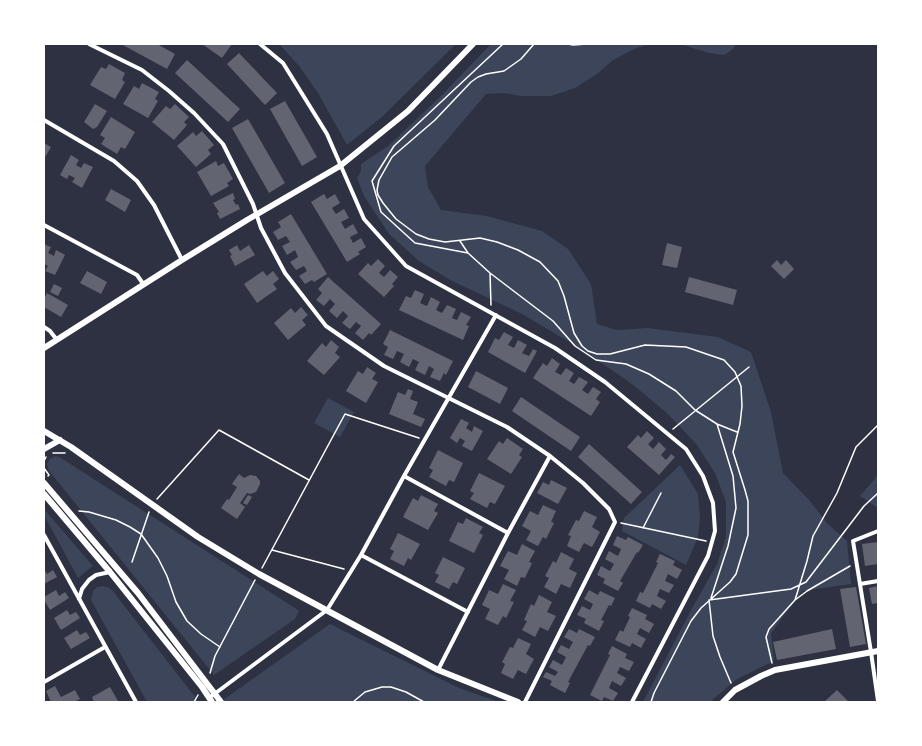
<!DOCTYPE html>
<html>
<head>
<meta charset="utf-8">
<style>
	body { margin:0 }
	#map { position:relative; width:922px; height:746px; overflow:hidden; background:#2d3142; font-family:"Work Sans",sans-serif }
	canvas { display:block }
	.frame { position:absolute; inset:0; border:45px solid #fff; pointer-events:none }
</style>
</head>
<body>
<div id="map">
<canvas width="922" height="746"></canvas>
<div class="frame"></div>
</div>
<script>
const g = document.querySelector('canvas').getContext('2d');
g.lineJoin = 'round';
function fill(path, color) { g.fillStyle = color; g.fill(path, 'evenodd'); }
const toPath = rows => new Path2D(rows.map(r => 'M' + r).join(''));
function strokePath(path, color, width, dash) { g.strokeStyle = color; g.lineWidth = width; g.lineCap = dash ? 'butt' : 'round'; g.setLineDash(dash || []); g.stroke(path); }
fill(toPath([
	[279,44,456,44,383,116,347,145,318,93,299,66],
	[491,44,648,44,632,50,613,60,597,74,575,88,551,96,521,96,504,93,486,94,425,166,428,187,441,210,487,216,542,231,568,249,591,284,597,324,617,330,648,328,718,337,751,352,771,412,783,473,809,500,828,524,847,541,851,584,802,591,771,633,774,661,737,679,710,702,643,702,690,612,717,564,726,537,726,502,715,473,697,445,668,414,632,384,581,349,522,314,450,280,419,261,389,234,364,196,357,178,361,171,361,164,388,146,439,98],
	[680,44,735,44,734,48,725,55,709,53],
	[328,398,354,412,340,437,314,423],
	[55,456,61,458,295,608,299,611,295,619,214,675,54,477,49,471,47,464,50,459],
	[680,465,698,494,700,518,698,537,686,565,622,531,624,518],
	[878,475,878,508,860,496],
	[44,509,93,566,78,578,44,515],
	[103,586,108,587,112,590,199,702,147,702,91,600,93,591,97,587],
	[330,624,459,688,499,702,225,702,223,700]
]), '#3c4559');
fill(toPath([
	[121,44,157,44,175,54,167,69],
	[202,44,232,44,222,58],
	[239,53,277,93,265,105,227,64],
	[187,60,240,109,228,122,175,73],
	[109,64,125,73,122,80,125,82,115,99,90,85,101,67,106,69],
	[142,83,159,92,155,99,158,101,148,118,123,104,134,86,139,89],
	[285,101,317,157,302,166,270,109],
	[95,104,107,111,97,127,93,129,84,122],
	[175,104,189,117,184,122,187,125,174,140,152,122,166,106,170,109],
	[111,117,135,132,125,149,121,147,117,154,101,144,105,138,100,135],
	[248,119,285,183,269,193,232,128],
	[202,131,214,145,208,150,211,154,196,167,177,146,193,132,196,136],
	[44,143,51,147,44,159],
	[71,155,79,160,76,165,81,168,84,163,93,167,82,188,72,182,75,178,69,175,67,179,60,175],
	[216,161,218,166,224,163,233,179,227,183,229,186,211,196,197,172],
	[111,189,131,200,125,212,105,200],
	[233,193,235,199,233,200,236,205,238,204,240,209,220,219,217,213,219,212,213,203],
	[324,194,327,199,335,194,340,203,332,208,336,214,344,209,349,218,341,222,345,229,353,224,358,233,350,237,353,243,361,238,366,247,358,252,360,254,347,262,311,202],
	[291,214,327,274,314,282,312,280,305,284,299,276,307,271,304,266,296,270,290,262,298,257,295,250,287,255,282,246,290,242,286,236,278,240,273,232,281,227,278,222],
	[667,243,682,247,677,268,662,265],
	[44,244,51,247,48,253,54,256,56,250,65,255,55,275,45,271,48,266,44,264],
	[237,245,240,251,249,245,255,255,235,266,230,256,232,255,229,250],
	[378,259,385,266,379,273,384,277,390,270,398,277,392,284,394,286,384,297,358,274,368,263,371,266],
	[777,260,781,265,786,260,794,269,784,279,771,266],
	[87,271,107,282,101,294,80,283],
	[263,271,267,276,273,271,279,279,273,284,277,289,257,303,244,284],
	[328,277,381,324,371,335,369,333,363,340,355,333,361,326,356,322,350,329,342,323,348,316,343,311,337,318,329,311,335,304,330,299,324,306,316,300,322,293,318,289],
	[689,277,737,290,733,305,685,292],
	[54,284,62,288,58,296,50,292],
	[415,290,424,294,420,303,427,306,431,297,440,302,436,310,442,313,447,305,456,309,452,318,457,320,461,312,471,317,466,325,469,326,463,340,399,310,406,296,411,298],
	[47,293,68,305,61,317,44,307,44,299],
	[301,307,308,315,302,320,306,325,288,340,274,323,291,308,295,313],
	[390,330,453,361,446,375,444,373,440,381,430,377,434,369,429,366,425,375,415,370,419,362,413,359,409,367,400,362,404,354,397,351,393,359,384,355,388,347,383,344],
	[504,332,513,337,508,345,514,348,518,340,527,345,522,353,529,356,533,349,537,351,525,373,488,352,495,338,499,340],
	[331,340,339,347,335,353,340,357,324,375,307,361,322,343,326,347],
	[552,358,560,364,555,372,561,375,566,368,574,373,569,381,574,384,579,377,588,382,582,390,588,394,593,387,601,392,596,399,600,402,591,416,533,378,543,363,547,366],
	[367,367,376,373,372,379,378,382,366,403,346,391,358,371,363,374],
	[476,371,508,388,500,404,468,387],
	[408,389,413,391,410,399,418,402,413,414,425,419,421,427,389,414,398,392,405,395],
	[521,397,580,437,571,451,512,411],
	[461,419,469,423,466,428,472,432,474,426,483,431,472,451,462,446,465,441,460,438,457,443,450,438],
	[647,431,654,438,648,444,653,449,659,442,666,449,661,455,666,460,671,454,675,457,659,475,627,447,638,435,641,438],
	[507,438,523,449,519,455,522,457,511,474,487,459,499,441,503,444],
	[589,444,642,492,631,504,578,457],
	[438,450,463,463,454,482,449,480,446,486,429,477,433,470,429,468],
	[479,473,505,486,495,504,490,502,487,508,470,499,474,493,470,491],
	[239,474,244,478,250,475,256,476,260,481,260,484,256,492,250,494,247,493,240,503,245,507,237,519,221,508,227,499,229,500,237,487,232,484],
	[551,480,567,488,558,504,537,493,543,482,549,485],
	[248,495,252,497,247,505,243,503],
	[421,495,438,504,434,511,438,513,428,530,403,517,413,498,418,501],
	[543,505,556,511,551,522,554,523,546,539,543,537,538,546,526,540,531,531,522,526,530,511,538,515],
	[584,511,597,517,592,527,600,532,592,547,584,543,579,552,567,546,571,536,568,535,576,520,579,521],
	[466,518,483,527,479,533,483,535,474,553,449,541,458,522,463,524],
	[398,533,420,544,411,560,408,558,404,566,390,559,394,551,390,549],
	[617,536,626,540,628,537,643,545,638,553,637,552,620,581,623,583,618,591,603,583,605,579,597,575,601,566,610,571,614,564,605,559,609,551,618,556,621,549,613,545],
	[878,542,878,564,865,566,862,544],
	[522,544,535,551,529,562,532,563,525,578,521,577,517,586,504,579,509,570,500,566,508,551,517,555],
	[561,552,574,559,569,569,577,573,570,588,561,584,556,594,544,587,549,578,545,576,553,561,556,563],
	[660,554,675,561,673,565,682,570,677,579,668,574,665,581,674,585,669,593,660,589,657,596,666,601,661,609,652,604,650,608,636,601,640,592,643,593,658,563,656,562],
	[443,557,465,568,457,584,453,582,449,589,435,582,439,575,435,573],
	[44,569,47,574,53,570,57,577,44,584],
	[503,584,516,590,510,601,514,602,506,618,503,616,498,625,485,619,490,609,482,605,489,590,498,594],
	[878,586,878,603,872,604,869,588],
	[856,587,866,644,850,647,840,589],
	[56,590,59,596,65,592,69,598,50,610,44,600,44,597],
	[589,590,598,595,600,591,615,598,611,606,609,605,601,620,604,621,599,631,584,623,586,619,577,615,582,606,590,610,593,604,584,599],
	[539,595,552,602,547,612,556,616,548,631,540,627,535,637,522,630,527,621,524,620,531,604,534,606],
	[632,608,647,615,645,619,654,624,649,633,640,628,637,634,646,639,641,648,632,643,630,647,615,640,620,630,623,632,630,617,628,616],
	[67,610,70,615,76,612,80,618,61,630,54,618],
	[569,629,577,633,579,629,595,637,590,646,588,645,568,682,570,683,565,693,550,685,552,681,543,677,546,672,555,676,558,672,549,667,553,660,562,665,566,657,557,652,561,645,569,649,573,642,564,637],
	[832,629,836,649,777,660,773,642],
	[77,630,80,635,86,632,90,638,71,649,64,638],
	[518,638,531,644,526,654,534,659,526,674,518,670,513,679,501,673,505,664,502,662,510,647,513,648],
	[612,646,627,654,625,658,634,662,629,671,620,667,617,673,626,678,621,686,612,681,609,688,618,693,613,701,604,697,602,701,590,695,610,655,608,654],
	[55,686,61,697,75,690,80,699,74,702,51,702,46,691],
	[110,687,118,701,94,702,92,697],
	[837,690,849,702,824,702]
]), '#626471');
strokePath(toPath([
	[503,44,394,146,372,181,381,212,415,243,468,253,490,273,553,321,575,346,596,360,626,364,649,374,676,391,695,410,717,424,737,432],
	[534,44,521,59,504,71,486,74,478,77,471,82,435,120,392,157,379,180,377,190,378,195,383,203,396,219,416,234,429,239,445,242,480,238,497,242,518,250,540,262,558,281,564,296,574,333,582,346,588,351,597,354,610,354,645,345,686,347,724,360,735,372,741,386,742,406,740,424,733,452,745,490,748,501,748,535,736,574,730,582,701,608,691,621,654,693,651,702],
	[568,44,573,45,587,44],
	[460,241,468,253],
	[490,273,491,305],
	[673,429,749,367],
	[53,453,65,453],
	[44,461,46,457],
	[44,468,49,475,48,476],
	[157,499,219,430,309,480],
	[79,511,89,512,116,520,130,527,141,534,158,558,167,576,176,602,187,621,201,634,220,647],
	[621,523,706,541],
	[643,528,661,493],
	[272,550,344,569],
	[132,562,149,512],
	[262,568,345,414,419,438],
	[711,598,728,546,736,508,733,476,717,424],
	[795,600,807,561,813,536,837,493,856,447,878,425],
	[772,663,766,637,769,629,795,600,807,591,850,566],
	[210,673,215,656,255,580],
	[731,683,720,657,713,636,709,600,791,589,806,582,864,506,878,493],
	[194,702,198,695],
	[353,702,365,692,382,687,391,687,406,692,424,702]
]), '#fff', 1.5);
strokePath(toPath([
	[89,44,142,70,169,91,194,113,223,144,253,204,261,228,285,273,326,326,384,366,507,427,550,456,583,483,609,509,615,522,525,702],
	[260,44,283,63,327,134,364,219,406,266,555,348,605,382,686,449,703,476,713,503,715,531,708,556,632,702],
	[44,120,114,161,137,181,154,205,182,260],
	[44,225,137,275,144,285],
	[44,327,50,331,57,340],
	[404,476,508,533],
	[878,531,853,541,871,652,878,701],
	[44,535,136,702],
	[361,555,468,612],
	[860,584,878,581],
	[79,599,82,589,89,580,96,575,110,572],
	[438,670,508,533,550,456],
	[44,682,105,647],
	[209,698,327,610,361,555,404,476,496,315]
]), '#fff', 4);
strokePath(toPath([
	[44,348,182,260,247,220,340,166,408,111,473,44],
	[44,431,71,447,198,537,259,574,438,670,518,702],
	[44,449,60,440],
	[44,483,138,593,221,702],
	[44,494,110,572,202,687,212,702],
	[723,702,735,690,761,676,775,670,878,651]
]), '#fff', 6);
</script>
</body>
</html>
